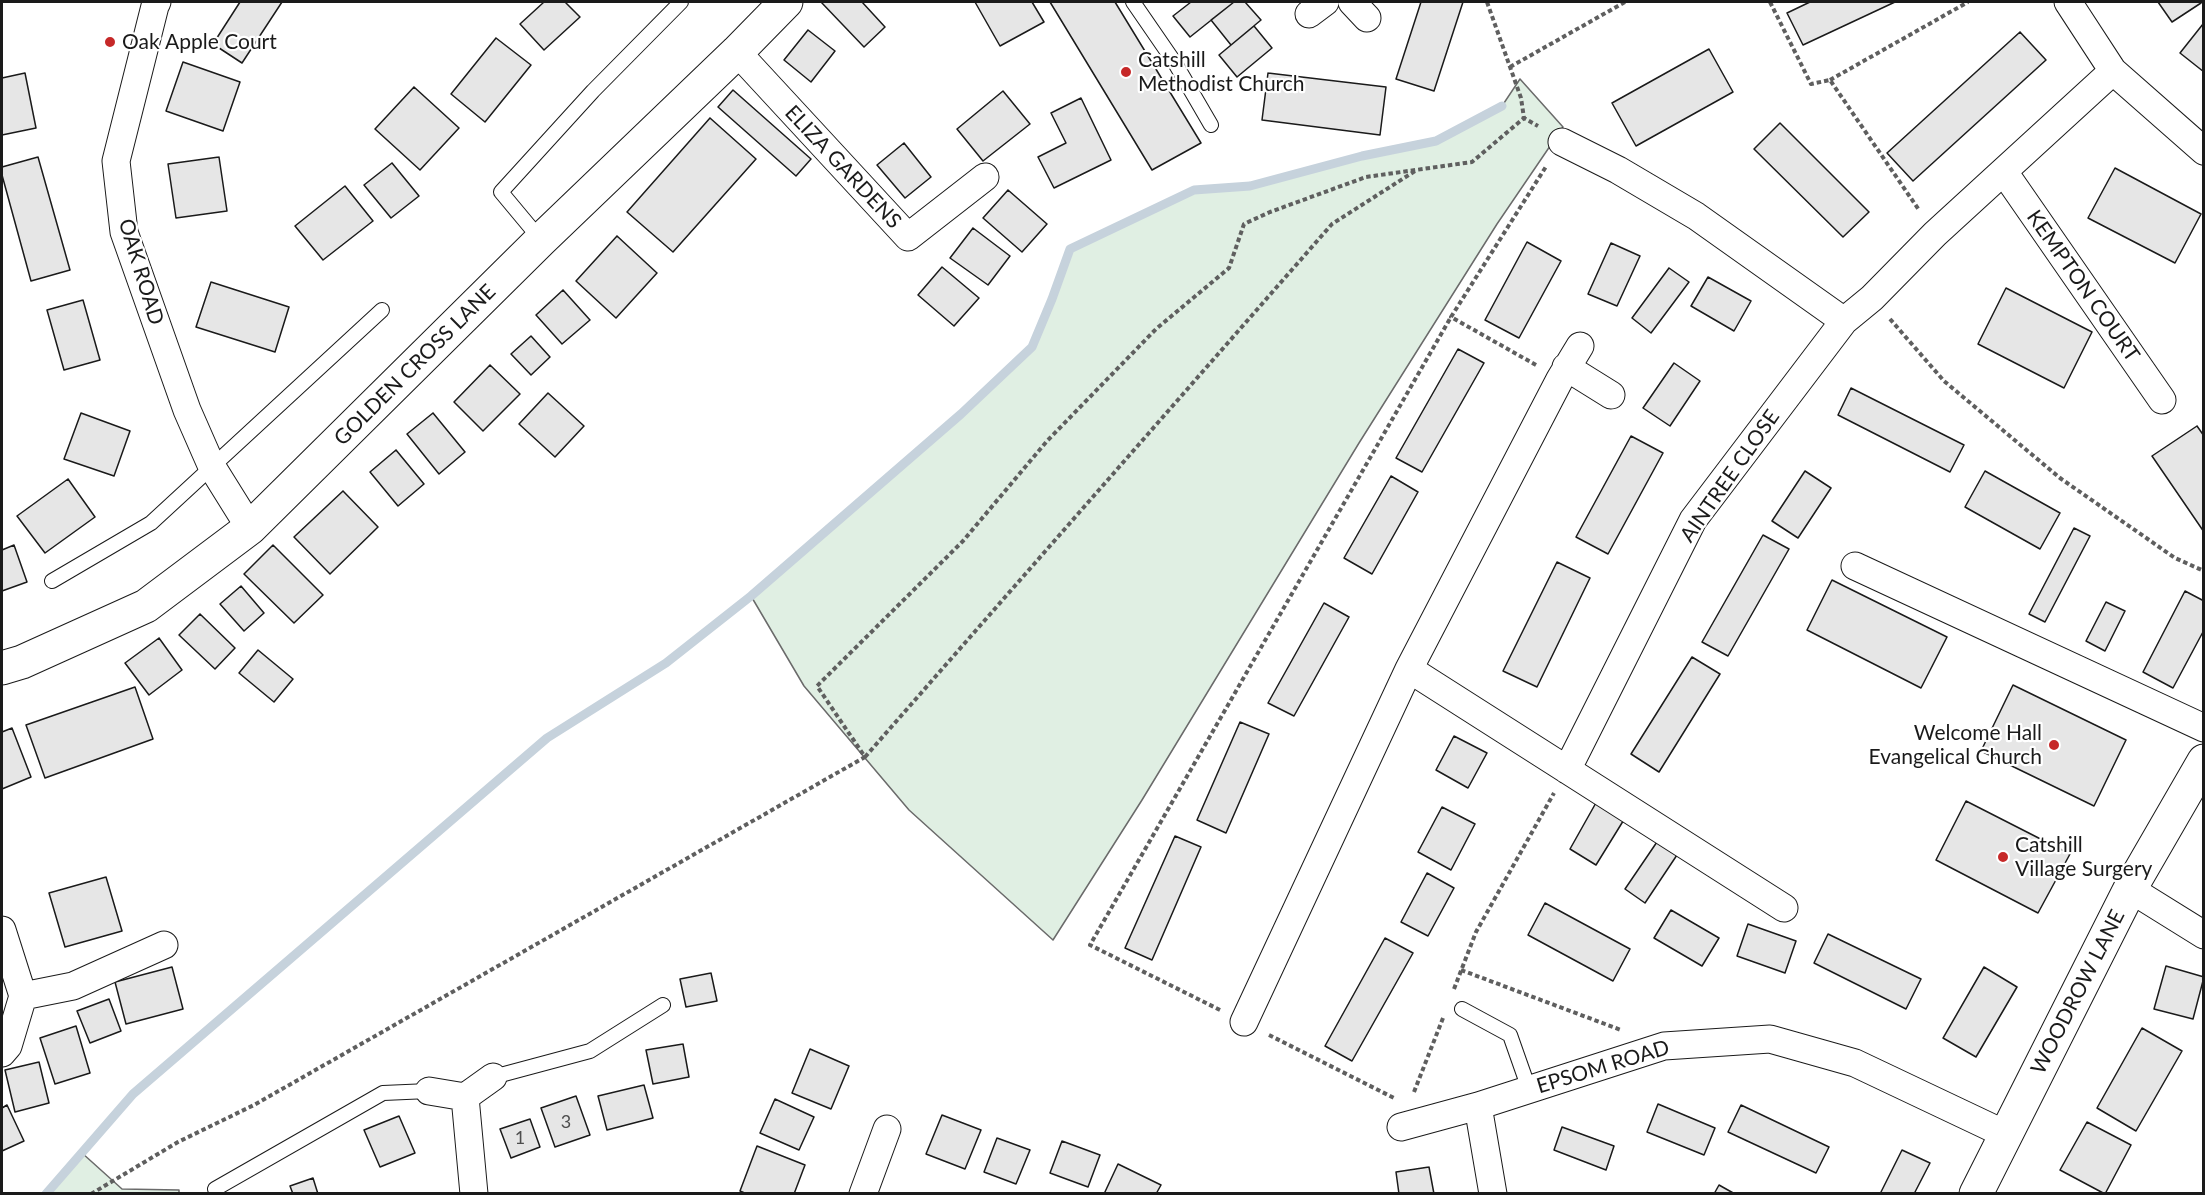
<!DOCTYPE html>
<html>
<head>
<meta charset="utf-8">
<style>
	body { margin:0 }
	#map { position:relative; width:2205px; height:1195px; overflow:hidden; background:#fff; font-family:Lato,sans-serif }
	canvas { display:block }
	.frame { position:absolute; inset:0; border:3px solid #1a1a1a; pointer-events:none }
</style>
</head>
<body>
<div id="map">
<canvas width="2205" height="1195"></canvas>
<div class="frame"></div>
</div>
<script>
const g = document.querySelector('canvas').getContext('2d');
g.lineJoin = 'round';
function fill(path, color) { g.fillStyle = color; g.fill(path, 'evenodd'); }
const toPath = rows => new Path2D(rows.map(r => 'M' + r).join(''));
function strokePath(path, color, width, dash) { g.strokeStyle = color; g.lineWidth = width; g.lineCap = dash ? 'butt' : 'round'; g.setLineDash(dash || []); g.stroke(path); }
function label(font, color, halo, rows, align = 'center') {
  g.font = font + ' Lato,sans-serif'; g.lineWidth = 4.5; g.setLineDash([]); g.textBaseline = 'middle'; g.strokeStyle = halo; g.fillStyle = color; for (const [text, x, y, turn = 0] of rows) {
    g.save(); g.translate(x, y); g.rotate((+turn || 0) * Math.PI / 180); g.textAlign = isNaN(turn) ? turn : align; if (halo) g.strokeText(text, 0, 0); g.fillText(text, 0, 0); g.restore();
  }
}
const green = toPath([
	[1520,79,1563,127,1497,224,1359,443,1142,800,1053,940,909,810,804,686,751,596,961,414,1032,347,1052,299,1070,249,1194,190,1250,186,1362,156,1436,141,1502,106,1520,79],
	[82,1153,122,1189,179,1190,179,1193,46,1193,82,1153]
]);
fill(green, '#e0efe3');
strokePath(green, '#6a6a6a', 1.5);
strokePath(toPath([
	[46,1194,133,1094,547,738,666,663,751,596,961,414,1032,347,1052,299,1070,249,1194,190,1250,186,1362,156,1436,141,1502,106]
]), '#c6d2dc', 9);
const building = toPath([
	[240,2,282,2,242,63,213,44,240,2],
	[544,2,565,2,580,17,544,50,520,24,544,2],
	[821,2,862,2,885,27,864,47,821,2],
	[975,2,1032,2,1044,22,1000,46,975,2],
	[1050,2,1115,2,1201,143,1152,170,1050,2],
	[1191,2,1234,2,1190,37,1173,16,1191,2],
	[1234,2,1245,2,1261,20,1231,45,1211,20,1234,2],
	[1421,2,1463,2,1434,91,1396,79,1421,2],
	[1810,2,1895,2,1803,45,1787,13,1810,2],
	[2158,2,2200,2,2201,3,2172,22,2158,2],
	[2203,24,2204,25,2204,72,2180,53,2203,24],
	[1254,26,1272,48,1237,77,1219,55,1254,26],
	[808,30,835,51,811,82,784,60,808,30],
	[2020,32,2046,60,1913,181,1887,153,2020,32],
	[496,38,531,65,485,122,451,94,496,38],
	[1709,49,1733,92,1636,146,1612,103,1709,49],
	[183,62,240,82,223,131,166,111,183,62],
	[25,73,36,128,2,135,2,78,25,73],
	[1268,73,1386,87,1380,135,1262,120,1268,73],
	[414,87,459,128,420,170,375,129,414,87],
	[733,90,811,159,796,176,718,107,733,90],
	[1003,91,1030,124,983,161,957,129,1003,91],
	[1081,98,1111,160,1054,188,1038,157,1066,143,1051,113,1081,98],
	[710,118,756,159,673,252,627,212,710,118],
	[1780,123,1869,212,1843,237,1754,149,1780,123],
	[904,143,931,177,905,198,877,165,904,143],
	[38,157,70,270,31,281,2,175,2,167,38,157],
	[219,157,227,211,176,218,168,164,219,157],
	[392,163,419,196,391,218,364,185,392,163],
	[2115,168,2201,214,2175,263,2088,218,2115,168],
	[345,186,373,221,323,260,295,226,345,186],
	[1008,190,1047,224,1022,252,983,218,1008,190],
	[973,228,1010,256,988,285,950,258,973,228],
	[617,236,657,273,616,318,576,281,617,236],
	[1527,242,1561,261,1519,338,1485,320,1527,242],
	[1611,243,1640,256,1617,306,1588,294,1611,243],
	[942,267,979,298,954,326,918,295,942,267],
	[1669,268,1689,282,1651,333,1632,318,1669,268],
	[1708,277,1751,301,1734,331,1691,306,1708,277],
	[211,282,289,307,275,352,196,327,211,282],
	[2006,288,2092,332,2064,388,1978,344,2006,288],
	[563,290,590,320,562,344,536,315,563,290],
	[83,300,100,360,64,370,47,310,83,300],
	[531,336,550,357,531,375,511,354,531,336],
	[1458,349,1484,363,1422,472,1396,458,1458,349],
	[1674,363,1700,381,1670,426,1643,408,1674,363],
	[490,365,520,394,483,431,454,402,490,365],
	[1851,388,1964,445,1950,472,1838,415,1851,388],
	[548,393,584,426,555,457,519,424,548,393],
	[81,413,130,431,114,476,64,459,81,413],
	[433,413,465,452,439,474,407,434,433,413],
	[2197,426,2204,436,2204,532,2152,456,2197,426],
	[1631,436,1663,453,1608,554,1576,537,1631,436],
	[396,450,424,484,398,506,370,472,396,450],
	[1805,471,1831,488,1798,538,1772,521,1805,471],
	[1985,471,2060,513,2040,549,1965,507,1985,471],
	[1391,476,1418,492,1372,574,1344,558,1391,476],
	[68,479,95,517,45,553,17,516,68,479],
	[343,491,378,527,330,574,294,537,343,491],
	[2074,528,2090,536,2045,622,2029,614,2074,528],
	[1763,535,1789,549,1728,656,1702,642,1763,535],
	[14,545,27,582,2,591,2,550,14,545],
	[273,545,323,595,294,623,244,574,273,545],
	[1557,562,1590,578,1537,687,1503,671,1557,562],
	[1832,580,1947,637,1921,688,1807,630,1832,580],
	[241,586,264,613,244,631,220,604,241,586],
	[2185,591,2204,601,2204,630,2173,688,2143,672,2185,591],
	[2106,602,2125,611,2105,651,2086,641,2106,602],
	[1324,603,1349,617,1294,716,1268,703,1324,603],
	[200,614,235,648,215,669,179,635,200,614],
	[159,638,182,670,149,695,125,663,159,638],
	[258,650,293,679,274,702,239,673,258,650],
	[1692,657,1720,674,1659,772,1631,754,1692,657],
	[2013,685,2126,740,2094,806,1981,751,2013,685],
	[135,687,153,739,45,778,26,725,135,687],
	[1240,722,1269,734,1226,833,1197,820,1240,722],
	[12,728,31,777,2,789,2,732,12,728],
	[1454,736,1487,753,1468,788,1436,770,1454,736],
	[1597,801,1625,818,1596,865,1570,849,1597,801],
	[1966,801,2070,854,2038,913,1936,860,1966,801],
	[1442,807,1475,824,1451,870,1418,852,1442,807],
	[1175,836,1201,847,1152,960,1125,948,1175,836],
	[1659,839,1679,852,1645,903,1625,889,1659,839],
	[1427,873,1454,888,1428,936,1401,922,1427,873],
	[106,877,122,931,65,947,49,893,106,877],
	[1545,903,1630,949,1613,981,1528,935,1545,903],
	[1671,910,1719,938,1702,966,1654,938,1671,910],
	[1748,924,1796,941,1785,973,1737,956,1748,924],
	[1828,934,1921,979,1906,1009,1814,963,1828,934],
	[1385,938,1413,953,1352,1061,1325,1046,1385,938],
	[2166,966,2204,977,2193,1019,2154,1009,2166,966],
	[172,967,183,1009,126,1024,115,982,172,967],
	[1984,967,2017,987,1976,1057,1943,1038,1984,967],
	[711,973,717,1001,686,1007,680,979,711,973],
	[109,999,121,1031,90,1043,77,1011,109,999],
	[76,1026,90,1073,55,1084,40,1038,76,1026],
	[2142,1028,2182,1051,2136,1131,2097,1108,2142,1028],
	[683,1044,689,1077,653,1084,646,1050,683,1044],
	[810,1049,849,1066,831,1109,792,1093,810,1049],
	[39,1062,49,1103,15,1112,5,1070,39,1062],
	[644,1085,653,1118,607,1130,598,1096,644,1085],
	[576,1096,590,1135,555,1147,541,1108,576,1096],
	[775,1099,814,1117,799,1150,760,1133,775,1099],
	[1658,1104,1715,1128,1704,1155,1647,1132,1658,1104],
	[7,1105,24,1141,2,1151,2,1108,7,1105],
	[1741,1105,1829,1147,1816,1173,1728,1132,1741,1105],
	[942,1115,981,1130,965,1169,926,1154,942,1115],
	[399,1116,415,1153,380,1167,364,1130,399,1116],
	[530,1119,540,1147,511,1158,500,1129,530,1119],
	[2087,1122,2131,1145,2105,1194,2060,1170,2087,1122],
	[1562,1127,1614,1146,1606,1170,1554,1150,1562,1127],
	[997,1138,1030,1150,1016,1184,984,1172,997,1138],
	[1062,1141,1100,1155,1088,1187,1050,1173,1062,1141],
	[757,1146,805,1165,794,1194,747,1194,740,1191,757,1146],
	[1902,1150,1930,1163,1914,1194,1880,1194,1902,1150],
	[1118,1164,1161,1185,1156,1194,1104,1194,1118,1164],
	[1429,1167,1434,1194,1399,1194,1396,1172,1429,1167],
	[313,1178,318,1194,293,1194,290,1186,313,1178],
	[1719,1185,1735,1194,1714,1194,1719,1185]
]);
fill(building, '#e6e6e6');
strokePath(building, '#1a1a1a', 1.5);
const lane = toPath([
	[1133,2,1175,63,1211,125],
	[541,240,501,192,593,91,681,2],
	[52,581,151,523,382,310],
	[1462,1009,1510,1035,1529,1089],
	[493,1077,590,1051,663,1005],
	[215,1189,383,1093,429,1091]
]);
const street = toPath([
	[157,2,155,6,116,161,124,232,187,410,212,467,250,528],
	[1352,2,1367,18],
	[2068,2,2113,71,2204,151],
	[1309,14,1325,2],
	[737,52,908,237,985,177],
	[1562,142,1618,170,1696,216,1844,321],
	[2004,172,2162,400],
	[1566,367,1611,395],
	[1855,566,2204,728],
	[1409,669,1784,908],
	[1567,770,1693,520,1844,321,1872,298,1935,234,2113,71],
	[2130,889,2204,935],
	[2,930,23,996],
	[1244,1022,1409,669,1560,379,1580,346],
	[2,1053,8,1046,23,996,73,986,164,945],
	[429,1091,465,1097],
	[1478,1106,1493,1194],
	[1401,1127,1478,1106,1664,1046,1770,1039,1855,1063,2007,1135],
	[474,1194,465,1097,493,1077],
	[863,1194,887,1129]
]);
const secondary = toPath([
	[2,668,22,662,146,606,250,528,541,240,737,52,786,2],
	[1976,1194,2130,889,2204,761]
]);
strokePath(lane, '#1a1a1a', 16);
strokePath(street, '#1a1a1a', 29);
strokePath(secondary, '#1a1a1a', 35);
strokePath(toPath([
	[1487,2,1521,98,1524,118,1538,126],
	[1770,2,1811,84,1830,80,1919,210],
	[1510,67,1625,2],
	[1830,80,1968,2],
	[1890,319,1944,381,2060,478,2175,558,2204,571],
	[1536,365,1451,317,1547,165],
	[865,757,1332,224,1415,171],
	[1461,970,1621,1030],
	[1454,989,1476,932,1554,793],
	[1220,1010,1090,945,1451,317],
	[1269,1035,1394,1098],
	[1414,1092,1443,1018],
	[91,1194,178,1142,254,1105,865,757,817,686,963,541,1047,441,1156,329,1229,268,1244,224,1270,212,1366,177,1472,162,1524,118]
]), '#5f5f5f', 4, [4.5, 3]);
strokePath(lane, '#fff', 14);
strokePath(street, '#fff', 27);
strokePath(secondary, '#fff', 33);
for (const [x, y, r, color] of [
	[110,42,6,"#c62828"],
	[1126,72,6,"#c62828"],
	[2054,745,6,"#c62828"],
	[2003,857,6,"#c62828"]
]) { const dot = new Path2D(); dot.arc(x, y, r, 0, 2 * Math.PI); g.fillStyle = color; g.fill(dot); strokePath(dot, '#fff', 2); }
label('18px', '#4d4d4d', null, [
	["3",566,1122],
	["1",520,1138]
]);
label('21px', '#1a1a1a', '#fff', [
	["Oak Apple Court",122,42],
	["Catshill",1138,60],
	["Methodist Church",1138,84],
	["Welcome Hall",2042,733,"right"],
	["Evangelical Church",2042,757,"right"],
	["Catshill",2015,845],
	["Village Surgery",2015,869]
], 'left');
label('21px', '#1a1a1a', '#fff', [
	["ELIZA GARDENS",843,167,47],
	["OAK ROAD",141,272,73],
	["KEMPTON COURT",2083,286,55],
	["GOLDEN CROSS LANE",415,365,-45],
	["AINTREE CLOSE",1730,476,-55],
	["WOODROW LANE",2078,992,-63],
	["EPSOM ROAD",1603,1067,-17]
]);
</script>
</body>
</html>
